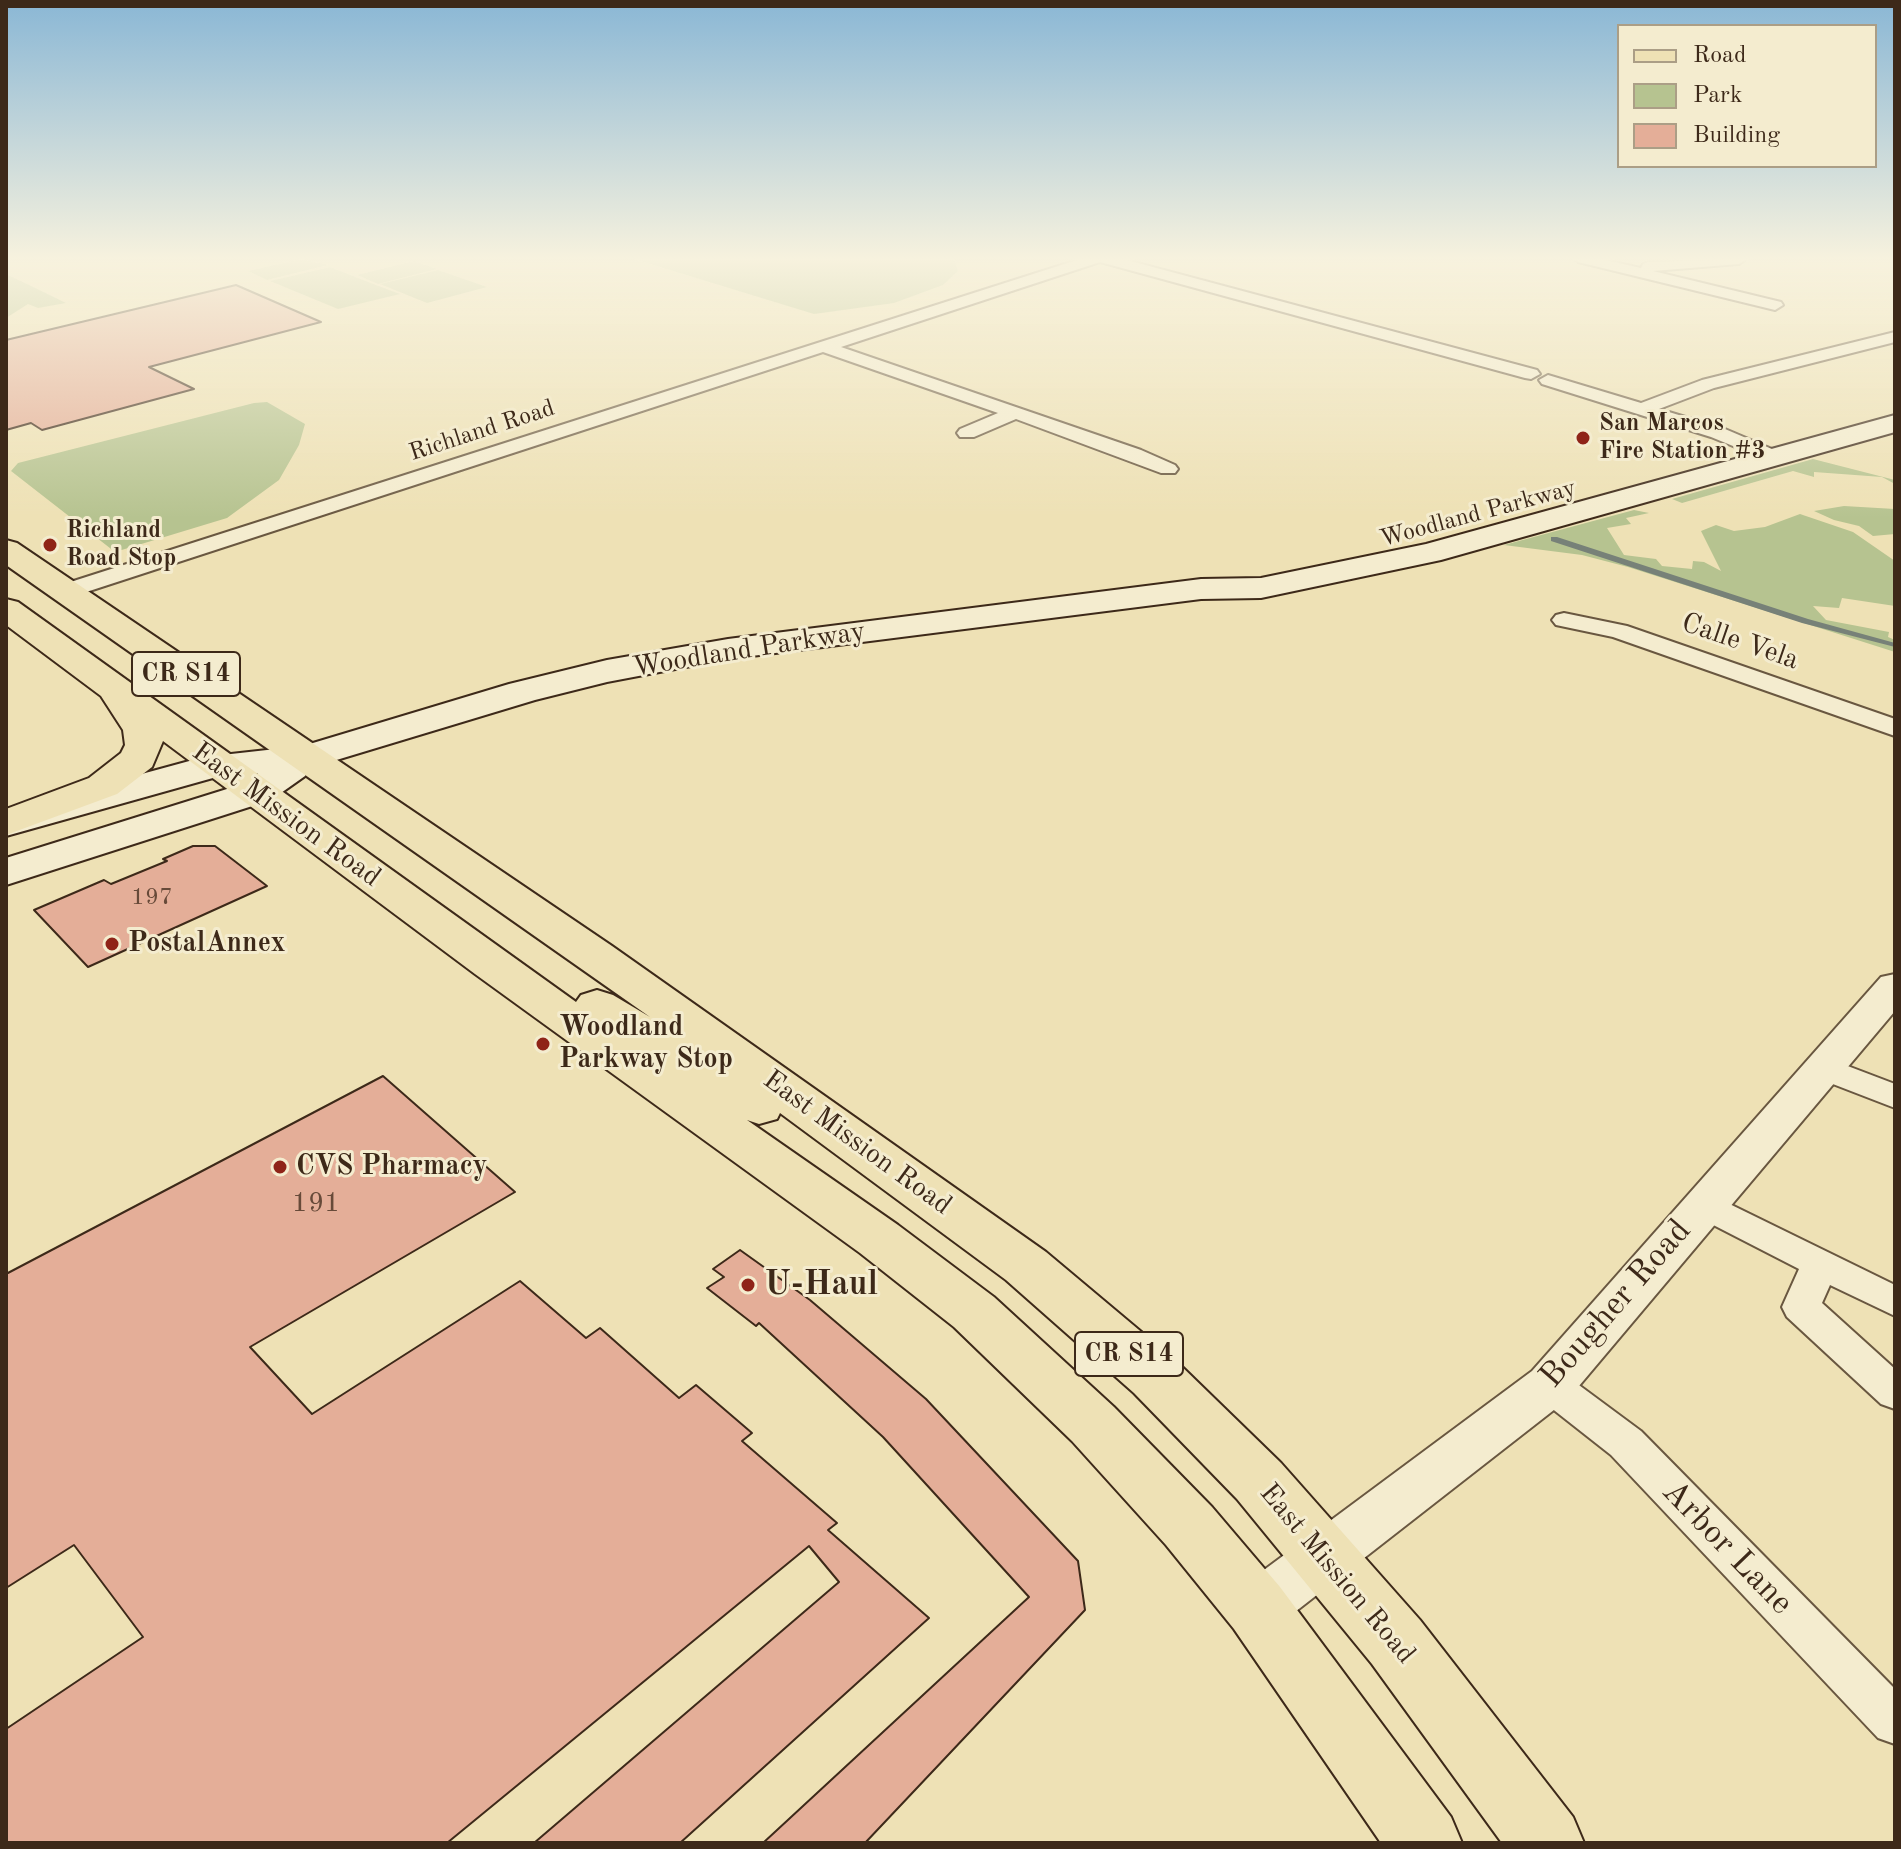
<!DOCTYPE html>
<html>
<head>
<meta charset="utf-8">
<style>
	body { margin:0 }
	#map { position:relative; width:1901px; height:1849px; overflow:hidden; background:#eee1b5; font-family:"Old Standard TT",serif }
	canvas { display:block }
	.frame { position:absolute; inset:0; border:8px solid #3d2919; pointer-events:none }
	.legend { position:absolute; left:1617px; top:24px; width:260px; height:144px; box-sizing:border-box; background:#f4eccf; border:2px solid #ab9e86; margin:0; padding:10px 14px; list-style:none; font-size:24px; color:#3d2919 }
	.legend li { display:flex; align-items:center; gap:16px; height:40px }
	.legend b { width:40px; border:2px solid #ab9e86 }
</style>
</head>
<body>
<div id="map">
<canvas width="1901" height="1849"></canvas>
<div class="frame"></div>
<ul class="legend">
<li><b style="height:10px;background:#eee1b5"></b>Road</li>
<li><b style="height:22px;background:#b6c390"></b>Park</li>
<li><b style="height:22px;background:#e4ae98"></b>Building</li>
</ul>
</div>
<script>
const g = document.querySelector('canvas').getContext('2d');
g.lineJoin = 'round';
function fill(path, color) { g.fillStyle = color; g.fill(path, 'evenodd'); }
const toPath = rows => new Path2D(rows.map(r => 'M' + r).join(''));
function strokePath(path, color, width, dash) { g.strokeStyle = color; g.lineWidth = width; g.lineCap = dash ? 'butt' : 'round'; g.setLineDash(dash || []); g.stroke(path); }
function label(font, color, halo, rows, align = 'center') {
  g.font = font + ' "Old Standard TT",serif'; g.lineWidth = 6; g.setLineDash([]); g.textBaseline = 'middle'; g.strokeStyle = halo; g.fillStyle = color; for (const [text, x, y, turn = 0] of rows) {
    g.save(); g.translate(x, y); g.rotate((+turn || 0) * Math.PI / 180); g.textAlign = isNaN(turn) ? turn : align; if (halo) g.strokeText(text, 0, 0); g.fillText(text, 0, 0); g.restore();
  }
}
fill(toPath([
	[301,259,328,265,267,280,248,271],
	[634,259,954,259,958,271,943,285,894,303,814,314],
	[414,261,437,269,378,284,357,275],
	[330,267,376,285,400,294,338,309,270,281],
	[438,270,487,287,427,303,380,284],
	[6,274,27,284,66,303,38,308,28,304,6,318],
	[267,402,305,424,299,445,279,480,227,518,115,552,11,471,18,463,254,403],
	[1813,459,1895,480,1895,484,1882,477,1814,472,1814,477,1793,471,1682,503,1672,499],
	[1844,506,1895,509,1895,534,1873,536,1859,526,1834,520,1814,511],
	[1634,510,1649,513,1626,518,1631,524,1607,528,1624,555,1656,559,1662,566,1692,569,1693,561,1704,562,1721,571,1701,531,1716,525,1734,531,1765,527,1800,514,1853,532,1895,561,1895,606,1842,598,1839,608,1813,606,1826,620,1889,632,1888,637,1895,640,1895,652,1628,567,1582,555,1504,545]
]), '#b6c390');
fill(toPath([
	[1551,537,1557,537,1808,619,1895,643,1895,647,1802,623,1551,541,1551,537]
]), '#778178');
const building = toPath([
	[236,285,321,322,149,367,194,389,42,430,31,423,6,430,6,340,236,285],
	[193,846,215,846,267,886,88,967,34,910,104,880,111,884,167,861,163,859,193,846],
	[383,1076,515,1192,250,1347,312,1414,520,1281,586,1338,600,1328,679,1398,696,1385,752,1433,742,1441,837,1523,828,1530,929,1618,680,1843,534,1843,839,1582,809,1546,447,1843,6,1843,6,1729,143,1637,74,1545,6,1588,6,1274,383,1076],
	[740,1250,810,1300,926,1399,1078,1561,1085,1610,865,1843,763,1843,1029,1597,883,1437,759,1323,756,1326,707,1288,724,1277,713,1269,740,1250]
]);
fill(building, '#e4ae98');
strokePath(building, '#3d2919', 2);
const minor = toPath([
	[1080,259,1123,259,1537,370,1540,374,1531,379,1525,378,1100,262,841,347,1141,450,1175,465,1178,469,1175,473,1161,473,1016,419,974,437,960,437,957,433,960,429,998,413,823,352,74,596,58,596,55,591,58,586,1080,259],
	[1575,259,1601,259,1641,268,1643,264,1648,262,1746,259,1739,264,1653,271,1781,302,1783,305,1775,310,1578,262,1575,259],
	[1895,332,1895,342,1714,388,1659,409,1725,429,1779,452,1782,456,1779,460,1772,462,1711,437,1542,384,1539,380,1548,375,1641,403,1702,380,1895,332],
	[1564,613,1627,626,1895,719,1895,736,1613,637,1556,625,1552,620,1556,615,1564,613],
	[1824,1057,1895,1084,1895,1108,1812,1076,1807,1068,1812,1060,1824,1057],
	[1703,1191,1895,1285,1895,1316,1830,1285,1822,1303,1895,1369,1895,1409,1881,1404,1787,1317,1782,1307,1799,1269,1690,1213,1685,1204,1690,1195,1703,1191],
	[1550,1369,1564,1374,1641,1431,1895,1689,1895,1744,1878,1738,1611,1455,1536,1396,1530,1385,1536,1374,1550,1369]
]);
const tertiary = toPath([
	[1895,974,1895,1011,1568,1399,1277,1626,1257,1633,1237,1626,1228,1608,1237,1590,1532,1371,1881,977,1895,974]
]);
const secondary = toPath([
	[1895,415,1895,432,1441,560,1261,598,1201,599,728,659,607,682,535,700,310,768,305,776,271,800,6,885,6,858,243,784,258,773,220,776,6,836,6,811,204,757,303,746,509,684,607,660,728,639,1201,579,1261,578,1426,544,1895,415]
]);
const primary = toPath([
	[6,540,17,543,612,946,1046,1252,1176,1361,1281,1463,1420,1620,1573,1817,1584,1843,1502,1843,1372,1664,1237,1499,1134,1393,1006,1280,780,1113,777,1119,759,1124,747,1120,898,1225,994,1297,1114,1407,1212,1507,1280,1587,1451,1817,1462,1843,1381,1843,1234,1629,1166,1545,1072,1441,954,1327,860,1253,475,974,163,741,152,767,117,794,6,835,6,809,89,778,121,753,125,745,123,730,101,696,6,625,6,599,18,602,576,1002,581,995,597,990,613,995,650,1017,6,565,6,540]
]);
strokePath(minor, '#695740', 4);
strokePath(tertiary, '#695740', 4);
strokePath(secondary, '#3d2919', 4);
strokePath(primary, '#3d2919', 4);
fill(minor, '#f4eccf');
fill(tertiary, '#f4eccf');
fill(secondary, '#f4eccf');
fill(primary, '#eee1b5');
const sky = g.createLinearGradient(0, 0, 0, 518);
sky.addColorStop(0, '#8ab7d5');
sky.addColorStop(0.5, '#f7f2de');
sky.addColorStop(1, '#f7f2de00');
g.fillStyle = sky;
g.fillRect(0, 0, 1901, 518);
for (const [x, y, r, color] of [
	[1583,438,8,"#8f2418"],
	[50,545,8,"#8f2418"],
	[112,944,8,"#8f2418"],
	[543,1044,8,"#8f2418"],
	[280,1167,8,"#8f2418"],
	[748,1285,8,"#8f2418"]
]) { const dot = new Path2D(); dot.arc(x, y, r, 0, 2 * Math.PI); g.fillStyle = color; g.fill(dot); strokePath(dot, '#f4eccf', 3); }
label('bold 24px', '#3d2919', '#f4eccf', [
	["San Marcos",1599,424],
	["Fire Station #3",1599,452],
	["Richland",66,531],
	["Road Stop",66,559]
], 'left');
label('24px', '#3d2919', '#f4eccf', [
	["Richland Road",482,431,-18],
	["Woodland Parkway",1478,514,-15]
]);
label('24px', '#674a39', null, [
	["197",152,898]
]);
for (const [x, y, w] of [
	[186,674,108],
	[1129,1354,108]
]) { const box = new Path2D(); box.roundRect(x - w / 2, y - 22, w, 44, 6); g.fillStyle = '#f4eccf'; g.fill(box); strokePath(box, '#3d2919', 2); }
label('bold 26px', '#3d2919', null, [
	["CR S14",186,674],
	["CR S14",1129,1354]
]);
label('28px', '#3d2919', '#f4eccf', [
	["Calle Vela",1740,642,19],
	["Woodland Parkway",749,650,-9],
	["East Mission Road",286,815,36],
	["East Mission Road",857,1143,36],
	["East Mission Road",1337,1574,50]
]);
label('bold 28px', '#3d2919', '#f4eccf', [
	["PostalAnnex",128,944],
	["Woodland",559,1028],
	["Parkway Stop",559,1060],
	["CVS Pharmacy",296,1167]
], 'left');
label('28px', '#674a39', null, [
	["191",316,1204]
]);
label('bold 34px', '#3d2919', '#f4eccf', [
	["U-Haul",764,1285]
], 'left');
label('34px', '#3d2919', '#f4eccf', [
	["Bougher Road",1616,1304,-49],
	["Arbor Lane",1727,1548,46]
]);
</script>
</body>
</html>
